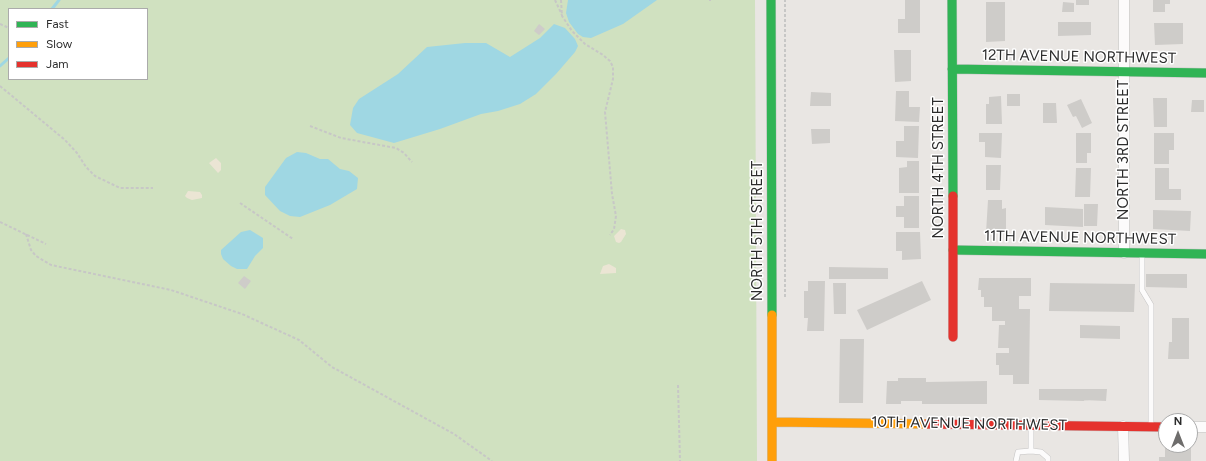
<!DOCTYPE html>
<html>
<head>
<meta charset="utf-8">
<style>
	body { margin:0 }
	#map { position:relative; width:1206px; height:461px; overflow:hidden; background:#e9e6e3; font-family:Figtree,sans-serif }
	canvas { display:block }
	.legend { position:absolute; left:8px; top:8px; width:140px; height:72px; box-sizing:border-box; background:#fff; border:1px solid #ababab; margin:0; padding:5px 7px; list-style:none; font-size:12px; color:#2c2c2c }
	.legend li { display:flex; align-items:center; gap:8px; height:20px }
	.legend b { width:20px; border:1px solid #ababab }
	.north { position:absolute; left:1158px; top:413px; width:40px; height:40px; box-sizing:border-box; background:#fff; border:1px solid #ababab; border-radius:50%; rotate:0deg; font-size:11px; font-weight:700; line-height:16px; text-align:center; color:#2c2c2c }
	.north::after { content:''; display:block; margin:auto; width:14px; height:18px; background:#6e6d6c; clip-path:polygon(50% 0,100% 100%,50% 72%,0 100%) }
</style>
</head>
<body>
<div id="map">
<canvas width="1206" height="461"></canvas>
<ul class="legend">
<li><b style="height:5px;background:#30b455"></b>Fast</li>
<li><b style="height:5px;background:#ff9f0a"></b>Slow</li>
<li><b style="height:5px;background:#e5322d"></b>Jam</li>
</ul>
<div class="north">N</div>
</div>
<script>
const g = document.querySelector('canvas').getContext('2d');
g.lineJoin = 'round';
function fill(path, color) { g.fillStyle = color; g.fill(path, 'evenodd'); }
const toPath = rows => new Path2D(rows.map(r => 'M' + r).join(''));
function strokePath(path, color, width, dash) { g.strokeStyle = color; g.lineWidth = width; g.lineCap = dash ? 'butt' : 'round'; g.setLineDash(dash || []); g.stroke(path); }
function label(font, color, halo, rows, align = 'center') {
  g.font = font + ' Figtree,sans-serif'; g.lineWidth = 3; g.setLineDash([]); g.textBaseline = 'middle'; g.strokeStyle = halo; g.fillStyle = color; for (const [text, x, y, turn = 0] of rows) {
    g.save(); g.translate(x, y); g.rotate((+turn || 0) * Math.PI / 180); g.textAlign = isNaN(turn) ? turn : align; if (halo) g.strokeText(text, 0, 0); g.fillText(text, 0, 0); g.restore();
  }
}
fill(toPath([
	[0,0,755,0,757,461,0,461],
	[9,9,147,9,147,79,9,79]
]), '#d0e1c0');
fill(toPath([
	[216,158,221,163,221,170,218,173,209,163],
	[188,191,200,192,202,195,202,198,192,200,187,198,185,196],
	[621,229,625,230,626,234,621,242,619,243,616,242,614,236],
	[609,264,616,268,616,273,600,274,603,266]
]), '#ebe5d4');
fill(toPath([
	[568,0,657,0,623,24,591,38,583,37,578,34,569,22,566,13],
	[554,24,565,28,575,39,578,46,575,52,556,74,536,94,520,104,498,111,481,114,440,129,394,143,357,133,350,125,353,108,359,99,398,74,427,47,465,43,486,43,510,57,540,38],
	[297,152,306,153,320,159,328,159,340,169,349,171,358,178,357,189,330,205,300,217,290,216,280,211,265,195,265,187,286,158],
	[250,230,263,238,263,248,255,256,247,269,237,269,231,266,223,259,221,254,221,250,241,232]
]), '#9fd7e3');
strokePath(toPath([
	[52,9,59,0],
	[0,66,9,58]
]), '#9fd7e3', 3);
fill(toPath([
	[905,0,920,0,920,33,898,33,898,19,905,19],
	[1076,0,1089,0,1089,5,1076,5],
	[1153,0,1170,0,1170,4,1165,4,1165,12,1153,12],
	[986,2,1005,2,1005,41,986,42],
	[1063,2,1074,3,1074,12,1062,12],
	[1058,22,1091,22,1091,35,1058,36],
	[1154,23,1183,23,1183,44,1155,45],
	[539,24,545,29,539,35,534,31],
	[894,50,911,50,911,81,895,82],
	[896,91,909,91,909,107,920,107,919,122,895,121],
	[811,92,831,93,831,106,810,106],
	[1007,94,1020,94,1020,106,1007,106],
	[1001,96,1002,124,986,124,986,104,989,104,989,97],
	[1153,98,1167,98,1167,127,1154,127],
	[1081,99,1092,123,1082,128,1076,116,1073,117,1067,105],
	[1192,100,1204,100,1204,112,1191,112],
	[1043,103,1056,103,1057,123,1043,123],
	[904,126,919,126,918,158,896,157,896,141,904,141],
	[811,129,830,129,830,143,812,144],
	[979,133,1002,133,1001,158,985,157,985,142,979,142],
	[1076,133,1091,133,1091,153,1087,153,1087,163,1076,163],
	[1154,133,1174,133,1174,150,1169,150,1169,164,1154,164],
	[907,161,919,161,919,193,899,193,899,168,907,167],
	[986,165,1001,165,1000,190,986,190],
	[1076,168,1091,168,1090,197,1075,197],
	[1155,168,1169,168,1169,189,1181,189,1181,200,1155,200],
	[904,196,919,196,919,228,904,228,904,217,896,217,896,206,904,206],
	[988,200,1002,200,1002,209,1006,208,1006,232,986,233],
	[1084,204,1098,204,1097,226,1084,226],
	[1045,207,1083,209,1083,227,1045,225],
	[1153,210,1191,211,1190,231,1153,229],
	[896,232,920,232,921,259,902,260,902,251,896,251],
	[829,267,888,268,888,279,829,279],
	[1146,274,1187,274,1187,288,1146,287],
	[244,276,251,281,245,289,238,283],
	[979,278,1031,278,1031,296,1019,296,1019,309,1030,309,1029,384,1013,384,1013,375,999,375,999,365,996,365,996,353,1009,353,1009,348,998,348,999,325,1005,325,1005,321,992,321,992,307,984,307,984,297,981,297,981,290,978,290],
	[808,281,825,281,824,331,807,331,808,318,804,318,804,291,808,291],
	[922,281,931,300,867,330,857,310],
	[833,283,846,283,846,314,834,314],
	[1050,283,1135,284,1134,312,1049,311],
	[1172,318,1189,318,1189,359,1168,359,1169,342,1172,342],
	[1080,325,1120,326,1120,339,1080,338],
	[840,339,864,339,863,403,839,403],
	[898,378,926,378,926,382,987,381,987,404,922,404,922,401,901,401,901,404,886,404,887,381,898,381],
	[1039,389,1084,389,1084,401,1039,400],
	[1084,389,1107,389,1106,401,1084,400],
	[1165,447,1191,447,1191,461,1159,461,1159,457,1165,457]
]), '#ceccc9');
const lane = toPath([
	[1142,254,1142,290,1151,305,1151,425],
	[1031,451,1031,426],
	[1016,461,1018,452,1031,451,1041,452,1048,458,1048,461]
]);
const street = toPath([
	[1124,253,1124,0],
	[1123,426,1124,461],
	[1190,427,1206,427]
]);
const fast = toPath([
	[771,0,772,315],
	[952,0,953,196],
	[952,69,1206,73],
	[953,250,1206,254]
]);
const slow = toPath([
	[772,315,772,461],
	[772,422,927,424]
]);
const jam = toPath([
	[953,196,953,337],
	[927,424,1166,427]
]);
strokePath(lane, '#c4c3c3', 6);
strokePath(street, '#c4c3c3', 11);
strokePath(fast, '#c4c3c3', 10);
strokePath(slow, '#c4c3c3', 10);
strokePath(jam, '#c4c3c3', 10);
strokePath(toPath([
	[555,0,562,15],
	[561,0,562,16,572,31,585,44,603,55,610,61,613,67,613,79,605,112,612,194,616,216,614,229,610,235],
	[710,1,710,0],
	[0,24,9,28],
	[0,86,65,140,77,153,86,167,95,176,120,188,153,188],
	[310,126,341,138,396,148,404,153,412,162],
	[240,203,293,239],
	[0,222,46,244],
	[26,234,31,250,36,256,51,265,171,290,242,314,299,340,332,367,454,434,492,461],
	[785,297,785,0],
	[678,385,680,461]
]), '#c7c7c6', 2, [3, 2]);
strokePath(lane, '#fcfbfb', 5);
strokePath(street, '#fcfbfb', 10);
strokePath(fast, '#30b455', 9);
strokePath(slow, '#ff9f0a', 9);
strokePath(jam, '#e5322d', 9);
label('15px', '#2c2c2c', '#fff', [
	["12TH AVENUE NORTHWEST",1079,57,1],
	["NORTH 3RD STREET",1124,150,-90],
	["NORTH 4TH STREET",939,168,-90],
	["NORTH 5TH STREET",758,231,-90],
	["11TH AVENUE NORTHWEST",1080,238,1],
	["10TH AVENUE NORTHWEST",969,424,1]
]);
</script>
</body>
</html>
